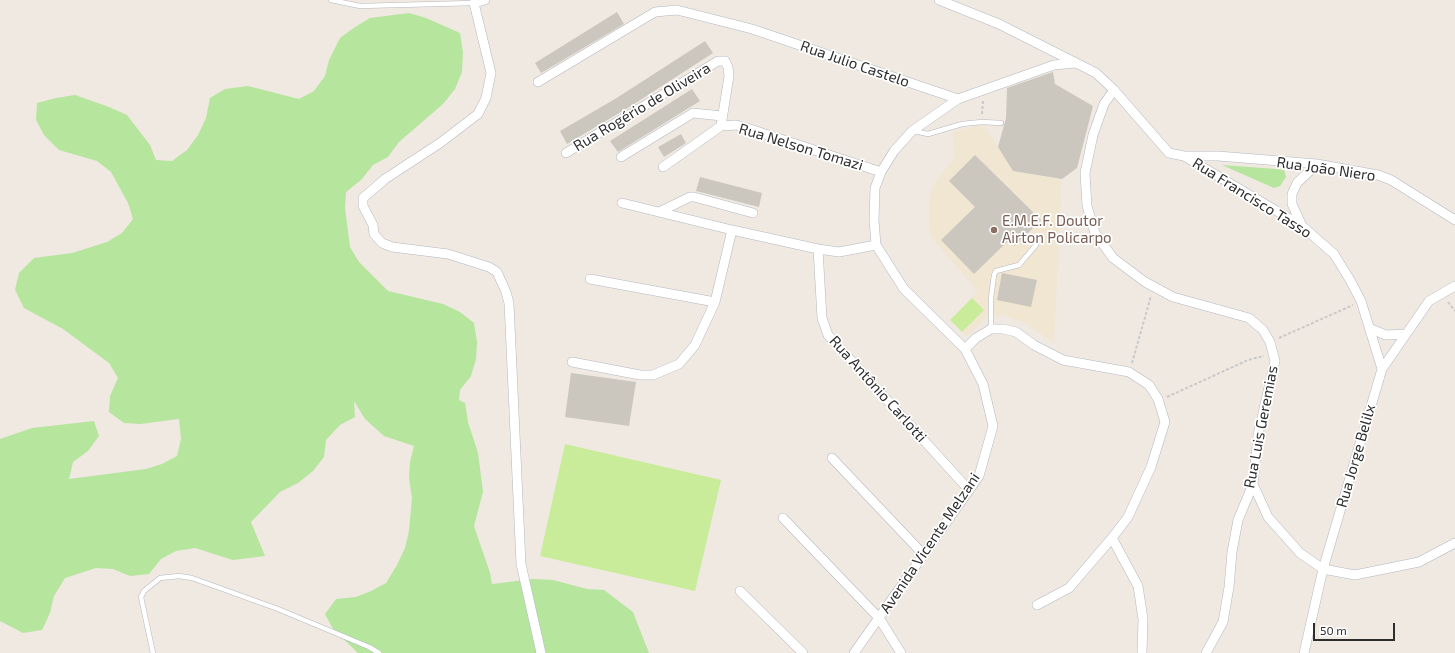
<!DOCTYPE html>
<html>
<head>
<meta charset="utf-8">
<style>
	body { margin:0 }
	#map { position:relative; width:1455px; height:653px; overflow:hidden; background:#efe9e1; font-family:"Exo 2",sans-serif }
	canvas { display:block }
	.scale { position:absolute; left:1313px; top:623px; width:82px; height:18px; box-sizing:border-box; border:2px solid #2e2e2e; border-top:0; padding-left:5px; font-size:12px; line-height:14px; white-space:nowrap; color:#2e2e2e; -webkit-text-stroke:3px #fff; paint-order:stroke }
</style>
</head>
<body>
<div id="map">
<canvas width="1455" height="653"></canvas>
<div class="scale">50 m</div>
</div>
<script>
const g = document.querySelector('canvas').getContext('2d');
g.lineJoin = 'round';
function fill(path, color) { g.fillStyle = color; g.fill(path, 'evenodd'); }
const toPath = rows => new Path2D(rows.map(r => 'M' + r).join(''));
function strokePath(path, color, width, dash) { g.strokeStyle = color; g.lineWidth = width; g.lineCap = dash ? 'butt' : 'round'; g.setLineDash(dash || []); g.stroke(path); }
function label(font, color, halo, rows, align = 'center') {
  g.font = font + ' "Exo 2",sans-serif'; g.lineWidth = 3.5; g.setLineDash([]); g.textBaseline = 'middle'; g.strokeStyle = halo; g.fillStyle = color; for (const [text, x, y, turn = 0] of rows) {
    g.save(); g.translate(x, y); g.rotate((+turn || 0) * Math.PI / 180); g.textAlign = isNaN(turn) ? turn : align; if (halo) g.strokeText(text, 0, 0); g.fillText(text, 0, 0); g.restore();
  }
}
fill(toPath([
	[984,124,1013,171,1062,179,1054,343,1023,322,1004,315,987,317,967,337,950,320,978,291,930,236,929,197,935,182,954,158,953,132]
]), '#f0e6d1');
fill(toPath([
	[409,13,426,18,460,33,463,52,462,72,455,89,443,104,399,142,388,157,373,165,361,180,346,192,345,208,350,247,359,262,388,291,443,304,460,312,474,323,477,342,476,359,471,376,460,390,459,400,465,403,468,422,478,453,483,492,474,526,490,573,492,584,533,579,553,580,587,589,604,590,633,612,649,653,358,653,333,629,325,614,336,599,356,597,371,591,386,583,397,565,405,548,409,531,412,498,409,478,410,462,414,446,384,436,365,419,354,401,355,417,340,425,326,440,324,457,313,471,298,483,280,492,251,522,265,556,233,560,195,548,176,551,161,559,149,574,130,576,113,569,96,568,65,578,54,596,50,613,42,630,23,633,2,622,0,621,0,439,32,428,94,421,99,436,88,451,73,462,69,479,146,469,162,464,177,456,181,439,179,419,140,424,124,423,109,412,110,396,118,378,109,363,63,329,24,308,15,290,19,273,34,258,72,253,107,242,122,233,133,219,128,203,111,172,97,161,59,150,44,135,36,120,37,103,56,98,75,95,109,107,127,115,150,145,156,160,172,161,187,150,198,135,206,118,210,98,225,89,248,86,299,99,314,91,325,76,329,60,340,38,355,27,370,18],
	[1222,165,1277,169,1284,170,1286,177,1280,186,1274,188]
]), '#b6e59e');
fill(toPath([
	[972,298,984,310,962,332,950,320],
	[565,444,721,480,695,591,540,556]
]), '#c9ec9a');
fill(toPath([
	[617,12,624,24,541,73,535,63],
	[705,41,713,53,631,106,567,144,560,131,615,99],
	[1053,72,1055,84,1093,106,1077,168,1062,179,1013,171,998,147,1006,118,1007,88],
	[692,89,700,101,618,152,610,141],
	[681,134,686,143,664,157,658,147],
	[975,155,1041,220,1015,246,1009,240,974,274,941,240,975,207,949,181],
	[700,177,762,193,759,207,696,191],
	[1002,273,1037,280,1031,307,997,300],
	[571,373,636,382,629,426,565,417]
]), '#cbc7bf');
const lane = toPath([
	[331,0,360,6,474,3],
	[914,131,928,134,962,124,982,122,1001,123],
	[991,329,991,298,994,275,996,271,1019,265,1036,245],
	[153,653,141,597,144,591,160,578,179,576,192,578,278,609,369,647,379,653]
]);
const street = toPath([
	[485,0,474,3,491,73,486,98,478,114,440,143,385,179,363,198,363,206,373,225,374,234,382,243,392,247,448,254,489,267,497,272,506,292,509,303,521,564,541,653],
	[939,0,999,24,1096,73,1114,90,1169,153,1184,156,1302,226,1334,254,1350,280,1361,301,1382,369],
	[538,82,655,12,677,10,752,29,958,99],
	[1114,90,1104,104,1093,135,1085,173,1087,206,1095,233,1113,258,1145,282,1173,297,1249,318,1263,330,1270,342,1275,361,1258,435,1253,484,1238,520,1232,552,1229,587,1223,622,1206,653],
	[721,126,736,125,747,128,881,172],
	[566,153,718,61,725,61,728,67,729,76,721,126],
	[1186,156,1218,156,1317,164,1378,175,1391,180,1455,220],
	[621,157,693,113,722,116],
	[663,167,721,126],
	[622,203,732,230],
	[659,212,690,197,694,197,753,213],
	[1302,226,1292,204,1292,194,1297,183,1317,164],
	[818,249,822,318,828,335,969,490],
	[590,279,715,302],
	[1371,329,1386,335,1406,334],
	[965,349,976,338,991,329,1003,329,1016,332,1034,345,1063,360,1129,372,1149,385,1158,399,1165,422,1151,467,1128,517,1112,538,1138,586,1143,619,1142,653],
	[572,362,640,375,653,375,679,364,695,345,715,302,732,230,818,249,839,252,876,245],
	[832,458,923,554],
	[1253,484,1268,517,1300,553,1323,569,1355,575,1419,562,1455,543],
	[783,518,879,618,901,653],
	[740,591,803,653],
	[1037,605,1069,588,1112,538],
	[854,653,979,476,993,426,983,384,965,349,904,289,876,245,874,220,875,188,881,172,894,151,912,131,958,99,1054,65,1076,63],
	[1304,653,1323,569,1382,369,1429,301,1455,286]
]);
strokePath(lane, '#b4b7c1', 5.5);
strokePath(street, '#b4b7c1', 10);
strokePath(toPath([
	[982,114,983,101],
	[1448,302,1455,311],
	[1279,338,1353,305],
	[1132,363,1151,296],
	[1167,397,1248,360,1264,356]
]), '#c9c9c9', 2, [3, 2]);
strokePath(lane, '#fff', 4.5);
strokePath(street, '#fff', 9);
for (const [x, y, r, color] of [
	[994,230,4,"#8d6e63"]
]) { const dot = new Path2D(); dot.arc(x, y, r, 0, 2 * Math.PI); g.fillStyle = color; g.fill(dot); strokePath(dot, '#fff', 1.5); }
label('15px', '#2e2e2e', '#fff', [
	["Rua Julio Castelo",855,64,19],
	["Rua Rogério de Oliveira",642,107,-31],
	["Rua Nelson Tomazi",801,147,17],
	["Rua João Niero",1326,169,8],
	["Rua Francisco Tasso",1252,198,32],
	["Rua Antônio Carlotti",878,389,48],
	["Rua Luis Geremias",1261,427,-79],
	["Rua Jorge Belilx",1356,456,-74],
	["Avenida Vicente Melzani",930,543,-56]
]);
label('15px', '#785e54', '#fff', [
	["E.M.E.F. Doutor",1002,221],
	["Airton Policarpo",1002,238]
], 'left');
</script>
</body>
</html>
